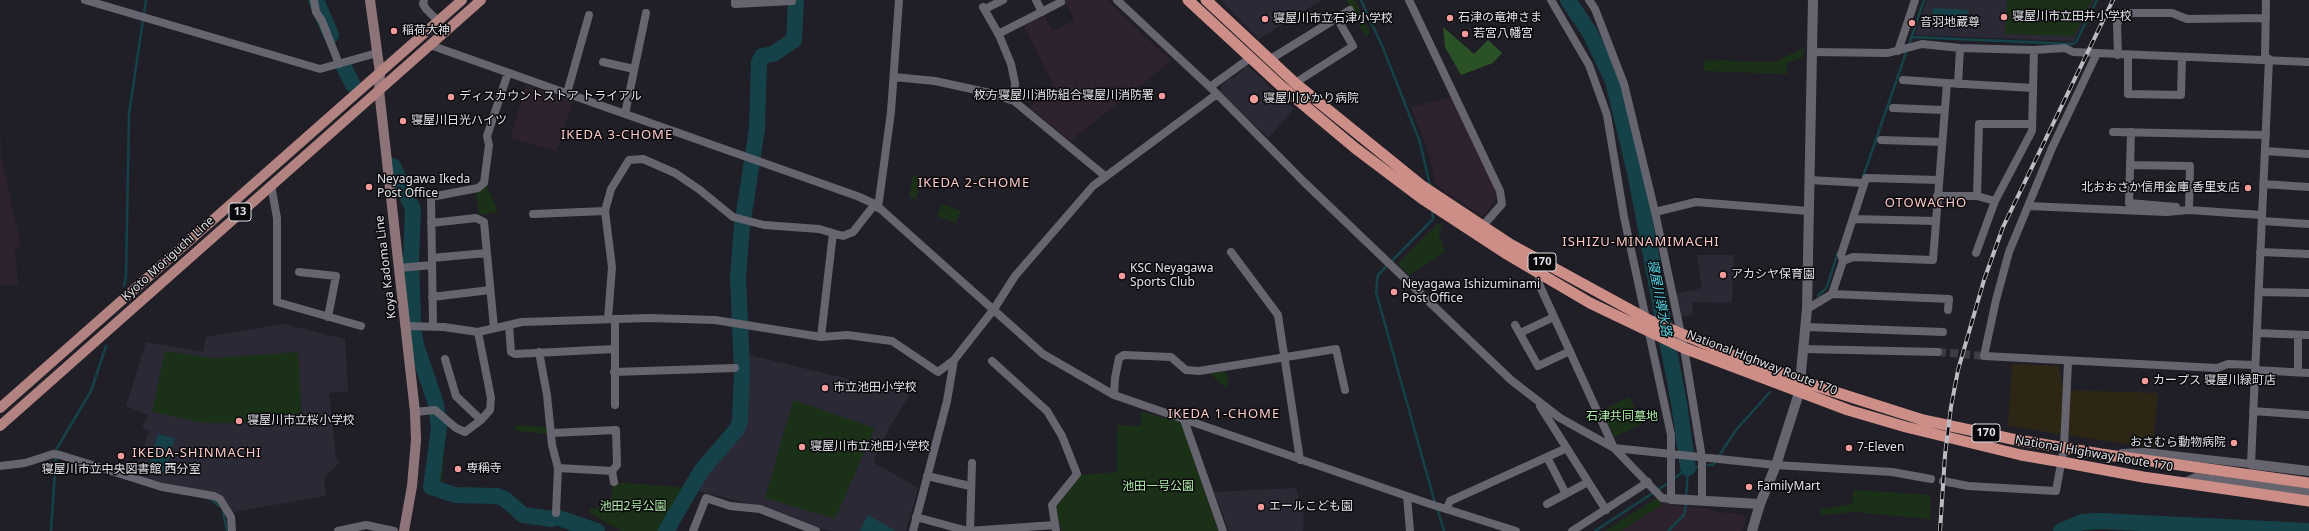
<!DOCTYPE html>
<html>
<head>
<meta charset="utf-8">
<style>
	body { margin:0 }
	canvas { display:block; background:#201e26 }
</style>
</head>
<body>
<canvas width="2309" height="531"></canvas>
<script>
const g = document.querySelector('canvas').getContext('2d');
g.lineJoin = 'round';
function fill(path, color) { g.fillStyle = color; g.fill(path, 'evenodd'); }
const toPath = rows => new Path2D(rows.map(r => 'M' + r).join(''));
function strokePath(path, color, width, dash) { g.strokeStyle = color; g.lineWidth = width; g.lineCap = dash ? 'butt' : 'round'; g.setLineDash(dash || []); g.stroke(path); }
function label(font, color, halo, rows, align = 'center') {
  g.font = font + ' "Noto Sans","Noto Sans JP",sans-serif'; g.lineWidth = 3; g.setLineDash([]); g.textBaseline = 'middle'; g.strokeStyle = halo; g.fillStyle = color; for (const [text, x, y, turn = 0] of rows) {
    g.save(); g.translate(x, y); g.rotate((+turn || 0) * Math.PI / 180); g.textAlign = isNaN(turn) ? turn : align; if (halo) g.strokeText(text, 0, 0); g.fillText(text, 0, 0); g.restore();
  }
}
fill(toPath([
	[2012,364,2059,366,2063,390,2158,393,2153,448,2008,426]
]), '#2d2615');
fill(toPath([
	[1064,0,1107,0,1171,61,1070,141,1029,107,1054,87,1023,24,1043,14,1053,31,1075,20],
	[526,85,573,101,556,151,510,138],
	[1452,97,1498,196,1483,217,1435,184,1430,156,1411,107],
	[0,113,1,158,21,246,15,248,18,285,0,285],
	[1662,499,1673,506,1705,508,1718,512,1741,514,1747,519,1742,531,1612,531]
]), '#2e222f');
fill(toPath([
	[1221,0,1322,0,1259,39],
	[1927,0,2094,0,2074,41,1915,35],
	[1247,65,1294,109,1269,138,1219,93,1223,83,1229,79,1236,77],
	[1697,255,1734,255,1732,303,1692,302,1693,315,1681,316,1675,294,1702,288],
	[284,324,345,339,348,391,329,393,336,458,339,462,324,479,326,496,233,512,221,496,211,492,167,485,133,475,149,431,142,427,149,415,126,406,146,342,203,352,206,337],
	[745,354,910,394,889,428,873,462,918,488,906,531,832,531,807,526,766,507,692,490,702,473,736,432,742,420,746,377],
	[1296,488,1304,517,1303,531,1229,531,1214,492]
]), '#2b2936');
fill(toPath([
	[1346,0,1355,0,1370,33,1365,36],
	[2007,0,2092,0,2074,36,2005,34],
	[1804,48,1803,57,1787,63,1787,74,1704,71,1705,60,1774,62],
	[913,175,921,177,916,199,909,197],
	[487,186,498,212,479,215,476,191],
	[942,204,961,211,956,223,937,216],
	[1438,223,1443,226,1438,231,1445,252,1409,275,1398,264],
	[165,351,213,358,298,352,302,423,203,423,152,412],
	[1226,371,1229,386,1225,387,1210,374],
	[1629,397,1642,424,1614,437,1602,410],
	[793,400,875,428,835,519,765,498],
	[1141,411,1182,423,1218,531,1062,531,1056,517,1056,505,1079,475,1117,472,1117,425,1141,426],
	[515,425,548,427,549,434,516,431],
	[438,443,444,443,442,488,433,485],
	[614,482,688,488,668,525,660,531,622,531,589,513,591,508,608,508],
	[1854,490,1931,495,1930,519,1855,512,1820,515,1820,510,1852,504],
	[1657,498,1662,505,1621,531,1605,531]
]), '#1a3118');
fill(toPath([
	[1443,27,1474,54,1488,40,1502,53,1493,63,1461,75,1445,47]
]), '#2b5227');
fill(toPath([
	[1933,8,1968,10,1967,28,1932,26],
	[158,434,175,438,165,472,149,467],
	[868,515,896,531,862,531,860,530]
]), '#144248');
strokePath(toPath([
	[1361,0,1383,48,1420,142,1430,186],
	[1911,37,2072,44,2076,42,2097,0],
	[1909,45,1924,0],
	[1863,177,1907,50],
	[1432,209,1433,219,1378,275,1376,292,1435,503],
	[124,286,126,277,129,114,146,0],
	[1818,296,1827,287,1838,252],
	[56,450,91,391,106,346],
	[1708,465,1713,465,1736,430,1770,392],
	[1672,480,1688,468,1697,467],
	[209,498,221,507],
	[1686,498,1688,469],
	[1437,508,1444,531],
	[223,511,227,531],
	[51,531,56,458],
	[1595,531,1668,483],
	[1668,531,1684,515,1686,503]
]), '#144248', 2.5);
strokePath(toPath([
	[316,0,331,35],
	[1568,0,1590,33,1613,81,1636,177,1679,403,1688,468],
	[344,67,353,85],
	[393,166,413,209,411,261,413,320],
	[414,334,416,345,436,404,439,428,431,487,455,495,497,496,505,499,523,515,552,519,556,517,597,531],
	[666,531,701,471,737,429,740,421,742,370,738,276,742,226,757,129,759,62,762,56,773,54,794,40,796,0],
	[2061,531,2082,522,2100,521,2308,531]
]), '#144248', 16);
strokePath(toPath([
	[1938,352,1984,356]
]), '#3d3b43', 8, [8, 4]);
strokePath(toPath([
	[85,0,320,69,377,53],
	[314,0,316,12,322,21,339,64],
	[424,0,423,4,426,9,438,21],
	[735,0,735,4,792,1],
	[1036,0,1042,12],
	[1117,0,1210,87,1304,182,1511,380,1560,418,1614,448,1662,498,1671,499,1671,435,1624,217,1607,115,1589,65,1551,0],
	[1409,0,1500,191,1502,204,1480,229],
	[1589,0,1595,9,1624,84,1655,212,1684,348,1702,458,1702,501],
	[983,7,999,35,1011,64,1015,83,1014,101],
	[985,9,1003,0],
	[1337,18,1350,10],
	[998,34,1061,2],
	[430,45,857,196,875,204,1043,354,1114,395,1427,503,1516,531],
	[1898,51,1915,0],
	[1811,52,1888,53,1922,44,1960,48,2034,50,2065,48,2073,52,2097,53],
	[2118,55,2117,24,2123,13,2172,13,2187,19,2266,18],
	[2128,55,2128,94,2181,95,2182,57],
	[2265,59,2266,0],
	[1269,60,1337,18,1353,46,1295,83],
	[603,62,634,69],
	[894,77,935,81,990,93,1014,101,1105,176],
	[1903,80,1947,83],
	[1958,84,1960,48],
	[1210,87,1250,58],
	[567,93,589,15],
	[1893,108,1944,110],
	[625,114,646,13],
	[2113,132,2266,135],
	[2131,132,2129,203,2176,207],
	[1881,140,1942,142],
	[2265,151,2309,154],
	[2130,165,2190,166,2189,210],
	[1809,180,1864,183],
	[2263,184,2309,187],
	[271,185,277,218,277,302,361,326],
	[1937,196,1977,196,1995,201],
	[1977,196,1979,124,2032,124],
	[2028,206,2052,148,2097,53,2309,62],
	[878,208,891,112,899,0],
	[1655,212,1696,202,1808,211],
	[533,214,605,211],
	[1853,219,1936,221],
	[2262,221,2309,224],
	[431,223,476,218,484,222,494,328],
	[1231,252,1278,315,1300,460],
	[2260,252,2309,254],
	[1976,253,1995,201,2032,131,2034,50],
	[432,258,486,253],
	[1843,261,1853,257,1933,260,1947,83,2033,88],
	[399,268,432,265],
	[1540,268,1539,284,1614,448,1776,465,1892,472,1931,479],
	[299,272,336,276,328,317],
	[2259,292,2309,293],
	[1832,294,1949,299,1948,310],
	[432,297,490,290],
	[1807,309,1832,294,1843,261,1841,255,1866,178,1939,180],
	[608,319,612,267,605,211,611,189,629,160,643,159,675,173,700,190,733,217,764,225,819,229,843,236,853,232,875,204],
	[509,325,511,352,515,354,614,349],
	[1515,325,1538,366,1570,351],
	[406,326,444,327,478,332,522,322,649,318,715,320,821,337,847,335,892,341,938,372,954,360],
	[433,326,431,197,478,188,484,183,489,145,487,136,508,73],
	[1806,327,1943,332],
	[1520,333,1554,317],
	[2257,333,2309,335],
	[821,337,833,233],
	[1804,349,1938,352],
	[539,352,547,395,552,445,558,468,556,513],
	[445,359,456,396,481,420],
	[992,361,1047,411,1062,436,1077,474,1052,505,1056,531],
	[2255,365,2228,364,2217,368,1984,356,1996,300,2009,252,2028,206,2166,212,2189,210,2262,215],
	[2255,370,2309,373],
	[614,372,735,368],
	[2298,373,2298,335],
	[1114,395,1115,378,1119,358,1124,355,1171,357,1186,370,1199,371,1336,349,1345,390],
	[615,405,615,319],
	[1540,406,1606,510],
	[2253,411,2309,415],
	[415,412,435,410,456,428,465,432,481,420,490,410,491,398,478,332],
	[1184,420,1223,531],
	[552,433,616,430,617,465,612,471,614,482],
	[2122,453,2145,452,2251,464,2269,59],
	[1547,457,1566,494],
	[0,466,25,463,53,454,60,455,162,487,214,496,220,499,231,517,232,531],
	[558,468,612,471],
	[927,476,970,486],
	[1943,481,1968,486,2056,491,2064,447,2068,362],
	[2182,483,2196,477,2309,492],
	[1407,496,1410,531],
	[1547,504,1588,482],
	[1447,508,1450,501,1567,448],
	[916,517,968,531,1055,525],
	[338,531,366,525,394,531],
	[693,531,706,498,730,506,760,509,816,531],
	[913,531,947,401,954,360,994,309,1015,276,1093,186,1217,94],
	[970,531,972,463],
	[1572,531,1648,482]
]), '#66646e', 8);
strokePath(toPath([
	[2251,464,2309,471],
	[1671,499,1760,504],
	[1752,531,1760,504,1776,465,1799,393,1807,309,1813,0]
]), '#66646e', 10);
strokePath(toPath([
	[370,0,380,73,379,90,415,412,416,440,412,486,404,531]
]), '#8d7478', 10);
strokePath(toPath([
	[0,408,462,0],
	[0,426,481,0]
]), '#b38381', 10);
strokePath(toPath([
	[1188,0,1281,86,1355,148,1424,200,1505,253,1590,303,1684,348,1848,410,1906,427,2021,455,2062,462,2143,477,2309,501],
	[1206,0,1295,83,1421,185,1510,244,1649,320,1729,354,1810,384,1923,420,2012,439,2101,454,2309,483]
]), '#cd8e88', 11);
const rail = toPath([
	[1940,531,1945,455,1951,407,1958,370,1984,280,2003,227,2113,0]
]);
strokePath(rail, '#bebcc3', 4);
strokePath(rail, '#09090c', 2.5, [8]);
for (const [x, y, r, color] of [
	[2004,17,4,"#f59b9c"],
	[1450,18,4,"#f59b9c"],
	[1265,19,4,"#f59b9c"],
	[1912,23,4,"#f59b9c"],
	[394,31,4,"#f59b9c"],
	[1465,34,4,"#f59b9c"],
	[1162,96,4,"#f59b9c"],
	[451,97,4,"#f59b9c"],
	[1254,99,5,"#f59b9c"],
	[403,121,4,"#f59b9c"],
	[369,187,4,"#f59b9c"],
	[2248,188,4,"#f59b9c"],
	[1723,275,4,"#f59b9c"],
	[1122,276,4,"#f59b9c"],
	[1394,292,4,"#f59b9c"],
	[2145,381,4,"#f59b9c"],
	[825,388,4,"#f59b9c"],
	[239,421,4,"#f59b9c"],
	[2234,443,4,"#f59b9c"],
	[802,447,4,"#f59b9c"],
	[1849,448,4,"#f59b9c"],
	[121,456,4,"#f59b9c"],
	[458,469,4,"#f59b9c"],
	[1749,487,4,"#f59b9c"],
	[1261,507,4,"#f59b9c"]
]) { const dot = new Path2D(); dot.arc(x, y, r, 0, 2 * Math.PI); g.fillStyle = color; g.fill(dot); strokePath(dot, '#09090c', 1.5); }
for (const [x, y, w] of [
	[240,212,22],
	[1542,262,28],
	[1986,433,28]
]) { const box = new Path2D(); box.roundRect(x - w / 2, y - 9, w, 18, 3); g.fillStyle = '#09090c'; g.fill(box); strokePath(box, '#e2e1e7', 1); }
label('bold 11px', '#e2e1e7', null, [
	["13",240,212],
	["170",1542,262],
	["170",1986,433]
]);
label('12px', '#e2e1e7', '#09090c', [
	["寝屋川市立田井小学校",2012,17],
	["石津の竜神さま",1458,18],
	["寝屋川市立石津小学校",1273,19],
	["音羽地蔵尊",1920,23],
	["稲荷大神",402,31],
	["若宮八幡宮",1473,34],
	["枚方寝屋川消防組合寝屋川消防署",1154,96,"right"],
	["ディスカウントストア トライアル",459,97],
	["寝屋川ひかり病院",1263,99],
	["寝屋川日光ハイツ",411,121],
	["Neyagawa Ikeda",377,180],
	["Post Office",377,194],
	["北おおさか信用金庫 香里支店",2240,188,"right"],
	["KSC Neyagawa",1130,269],
	["Sports Club",1130,283],
	["アカシヤ保育園",1731,275],
	["Neyagawa Ishizuminami",1402,285],
	["Post Office",1402,299],
	["カープス 寝屋川緑町店",2153,381],
	["市立池田小学校",833,388],
	["寝屋川市立桜小学校",247,421],
	["おさむら動物病院",2226,443,"right"],
	["寝屋川市立池田小学校",810,447],
	["7-Eleven",1857,448],
	["専稱寺",466,469],
	["寝屋川市立中央図書館 西分室",121,470,"center"],
	["FamilyMart",1757,487],
	["エールこども園",1269,507]
], 'left');
label('12px', '#e2e1e7', '#09090c', [
	["Kyoto Moriguchi Line",168,259,-42],
	["Koya Kadoma Line",386,267,-97],
	["National Highway Route 170",1762,363,21],
	["National Highway Route 170",2094,454,10]
]);
label('12px', '#aeeda7', '#09090c', [
	["石津共同墓地",1622,417],
	["池田一号公園",1158,487],
	["池田2号公園",633,507]
]);
g.letterSpacing = '1px';
label('13px', '#fecac9', '#09090c', [
	["IKEDA 3-CHOME",617,135],
	["IKEDA 2-CHOME",974,183],
	["OTOWACHO",1926,203],
	["ISHIZU-MINAMIMACHI",1641,242],
	["IKEDA 1-CHOME",1224,414],
	["IKEDA-SHINMACHI",197,453]
]);
g.letterSpacing = '0px';
label('italic 13px', '#56d5e5', '#09090c', [
	["寝屋川導水路",1659,298,79]
]);
</script>
</body>
</html>
